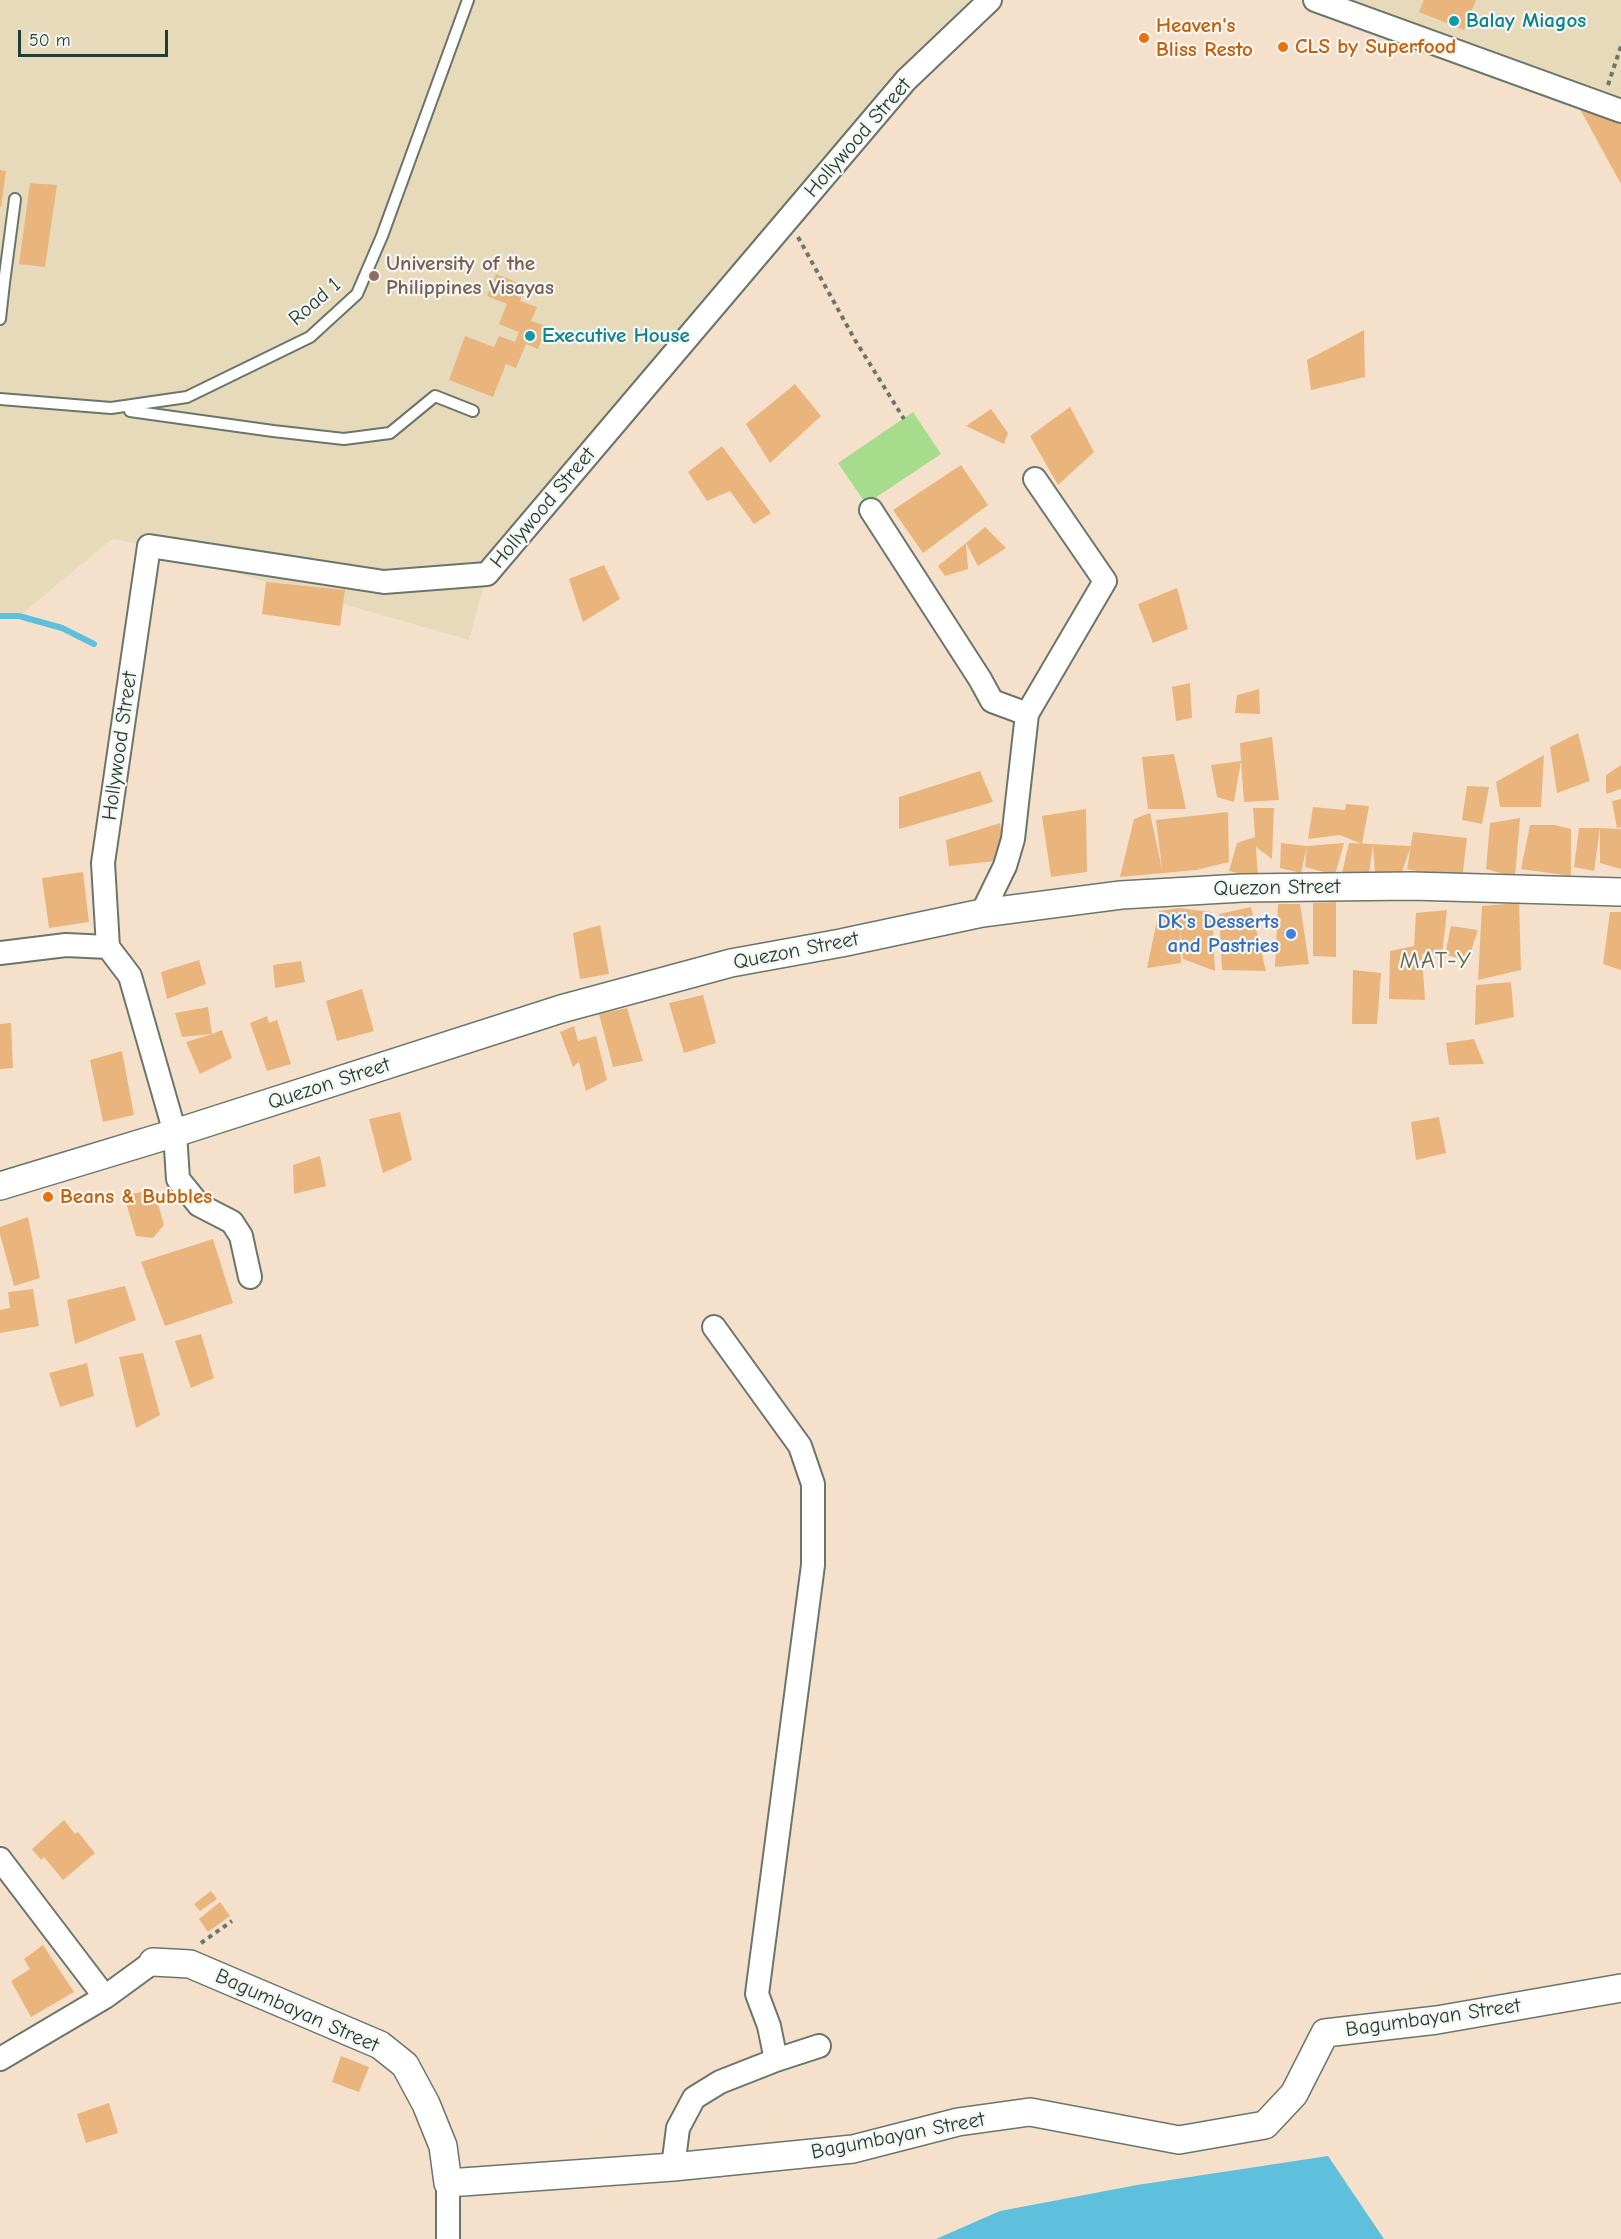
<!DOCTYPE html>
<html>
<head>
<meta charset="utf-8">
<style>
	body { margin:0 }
	#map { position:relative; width:1621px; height:2239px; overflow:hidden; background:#f5e1cb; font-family:"Comic Neue",sans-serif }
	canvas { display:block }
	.scale { position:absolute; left:18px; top:30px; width:150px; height:27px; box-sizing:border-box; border:3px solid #1f3d34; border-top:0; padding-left:8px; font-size:18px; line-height:21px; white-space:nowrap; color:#1f3d34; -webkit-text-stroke:4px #f6f6f2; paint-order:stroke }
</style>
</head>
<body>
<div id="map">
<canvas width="1621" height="2239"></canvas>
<div class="scale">50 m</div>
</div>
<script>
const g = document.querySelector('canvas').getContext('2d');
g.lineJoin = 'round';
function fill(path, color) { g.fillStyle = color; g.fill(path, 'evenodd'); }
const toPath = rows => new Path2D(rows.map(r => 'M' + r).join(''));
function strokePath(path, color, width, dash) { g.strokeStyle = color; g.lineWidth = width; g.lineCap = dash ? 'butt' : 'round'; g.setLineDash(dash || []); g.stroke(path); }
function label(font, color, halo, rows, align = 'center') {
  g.font = font + ' "Comic Neue",sans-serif'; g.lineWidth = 4.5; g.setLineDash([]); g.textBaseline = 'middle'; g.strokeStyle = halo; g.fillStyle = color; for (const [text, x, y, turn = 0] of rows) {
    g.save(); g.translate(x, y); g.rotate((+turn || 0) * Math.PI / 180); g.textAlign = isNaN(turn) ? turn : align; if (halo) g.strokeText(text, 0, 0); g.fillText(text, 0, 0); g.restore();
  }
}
fill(toPath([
	[0,0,987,0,487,574,469,640,266,582,149,546,112,539,19,616,0,616],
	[1329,0,1621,0,1621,103]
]), '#e7daba');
fill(toPath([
	[913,412,941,454,866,504,838,463]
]), '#a7dc8d');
fill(toPath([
	[1328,2156,1384,2239,936,2239,1000,2211,1137,2185]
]), '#5ec0dc');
strokePath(toPath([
	[0,616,19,616,62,628,94,644]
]), '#5ec0dc', 6);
fill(toPath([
	[1424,0,1476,0,1464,30,1419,12],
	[1575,100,1621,113,1621,184],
	[0,170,6,171,1,207,0,207],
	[30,183,57,185,45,267,19,264],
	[496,274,526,286,520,301,537,307,531,321,547,326,538,349,526,344,516,368,506,364,493,397,449,380,465,336,494,347,499,336,515,342,519,332,499,324,507,304,487,296],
	[1364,330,1365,377,1311,390,1307,360],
	[795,384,821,416,770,463,746,424],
	[1070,407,1094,452,1058,485,1030,436],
	[991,409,1008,433,1004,444,966,426],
	[722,446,771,513,754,524,730,491,707,501,688,472],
	[961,465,988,505,923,553,893,510],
	[985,527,1006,548,978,566,966,543],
	[966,543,968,569,945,576,938,566],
	[604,565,620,599,583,622,569,579],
	[266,582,345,590,340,626,262,614],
	[1177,588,1188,629,1153,643,1138,604],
	[1190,683,1192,718,1176,721,1172,687],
	[1259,689,1260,714,1235,713,1237,695],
	[1578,733,1590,781,1557,793,1550,747],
	[1272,737,1279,800,1244,802,1241,761,1234,802,1217,797,1211,765,1241,761,1240,743],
	[1174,754,1186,809,1148,809,1142,757],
	[1544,755,1541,807,1500,807,1496,782],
	[1621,765,1621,789,1606,794,1606,775],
	[980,771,993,802,899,829,899,797],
	[1467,786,1489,787,1482,824,1462,820],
	[1621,799,1621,827,1617,828,1612,801],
	[1346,804,1369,806,1362,844,1340,835,1308,839,1313,807,1345,810],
	[1253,808,1274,808,1272,859,1256,847,1258,878,1229,871,1237,843,1255,837],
	[1086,809,1087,872,1051,877,1042,816],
	[1228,812,1229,862,1196,870,1120,877,1134,819,1150,813,1162,869,1156,820],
	[1520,818,1515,877,1486,869,1490,823],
	[1000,823,1006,860,949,866,946,840],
	[1530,825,1555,825,1571,829,1571,876,1521,869],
	[1579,828,1600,828,1594,871,1574,867],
	[1600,828,1621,829,1621,869,1600,863],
	[1413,832,1467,838,1462,880,1407,869],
	[1281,843,1307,846,1344,843,1335,875,1305,867,1307,846,1301,873,1280,868],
	[1349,843,1411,846,1399,880,1375,874,1373,845,1368,881,1342,873],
	[83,872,89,922,49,928,42,878],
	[1336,902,1336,957,1313,956,1313,903],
	[1519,903,1521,970,1478,980,1482,906],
	[1278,904,1300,904,1309,964,1275,967],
	[1251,907,1266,971,1222,970,1219,914],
	[1179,908,1212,912,1215,971,1183,959,1180,929,1181,963,1147,968,1159,911],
	[1447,910,1442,955,1422,954,1425,1000,1389,999,1390,951,1414,946,1416,913],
	[1610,912,1621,912,1621,970,1603,964],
	[600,925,609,974,580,979,573,933],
	[1451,926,1478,930,1468,960,1445,955],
	[199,960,206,984,167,999,161,972],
	[301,961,305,982,275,988,273,965],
	[1353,970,1381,973,1377,1024,1352,1024],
	[1511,982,1514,1017,1475,1025,1476,985],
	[362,989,374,1031,337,1041,326,1001],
	[703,995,716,1043,684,1053,669,1003],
	[208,1007,212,1034,222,1030,232,1058,200,1074,186,1042,212,1034,182,1037,175,1013],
	[627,1008,643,1061,613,1067,599,1014],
	[267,1016,269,1023,277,1020,291,1064,267,1071,250,1023],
	[11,1023,13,1068,0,1069,0,1024],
	[574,1026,578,1041,596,1036,607,1080,586,1091,579,1062,573,1067,560,1032],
	[1474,1039,1484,1064,1449,1065,1446,1043],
	[122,1051,134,1115,103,1122,90,1060],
	[400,1112,412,1160,383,1173,369,1119],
	[1439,1117,1446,1153,1416,1160,1411,1122],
	[320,1156,326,1186,294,1194,293,1165],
	[154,1189,164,1225,153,1238,136,1236,124,1196],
	[28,1217,40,1278,14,1286,0,1234,0,1227],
	[213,1239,233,1303,165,1326,141,1262],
	[125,1286,136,1320,75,1344,67,1300],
	[33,1289,39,1326,0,1333,0,1310,10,1308,8,1292],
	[201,1334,214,1378,191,1388,175,1341],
	[143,1353,160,1415,136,1428,119,1357],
	[87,1363,94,1396,60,1407,49,1373],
	[64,1820,75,1834,78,1832,95,1853,63,1880,44,1857,41,1860,32,1849],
	[211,1891,217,1899,200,1911,194,1904],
	[220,1902,230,1916,208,1932,199,1919],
	[43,1945,74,1992,31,2017,11,1981,30,1969,24,1959],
	[341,2056,369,2067,359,2092,332,2082],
	[109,2103,118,2133,86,2143,77,2114]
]), '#e9b57d');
const service = toPath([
	[0,282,4,283,0,319],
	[4,283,15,199],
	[0,399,111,408,187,397,310,337,357,294,382,236,468,0],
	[130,411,273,431,344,439,390,433,435,396,473,411]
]);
const minor = toPath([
	[1315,0,1621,111],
	[871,510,980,679,992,701,1027,714,1013,839,1005,866,982,913],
	[1027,714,1105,581,1035,479],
	[108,947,103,863,149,546,384,582,487,574,906,80,990,0],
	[0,953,66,945,108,947,130,976,175,1133,178,1179,199,1205,232,1222,241,1236,250,1277],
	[0,1859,105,1997],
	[0,2059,105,1997,153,1962],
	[776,2060,819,2046],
	[673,2167,678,2128,694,2098,720,2082,776,2060,769,2026,757,1994,813,1565,813,1484,800,1446,714,1327],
	[448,2183,448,2239]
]);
const tertiary = toPath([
	[0,1186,175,1133,561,1009,731,963,841,943,982,913,1121,895,1242,888,1412,886,1621,892],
	[153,1962,190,1964,380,2045,405,2065,426,2104,443,2146,448,2183,673,2167,853,2149,958,2122,1030,2112,1179,2140,1265,2125,1294,2094,1325,2033,1437,2020,1621,1988]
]);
strokePath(service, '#6a7669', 14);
strokePath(minor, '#6a7669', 26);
strokePath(tertiary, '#6a7669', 30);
strokePath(toPath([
	[1608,85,1621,46],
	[798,237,855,340,904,419],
	[201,1943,232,1921]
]), '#6a7669', 4, [4.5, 4.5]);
strokePath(service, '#fff', 10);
strokePath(minor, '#fff', 22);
strokePath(tertiary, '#fff', 27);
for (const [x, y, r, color] of [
	[1454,21,6,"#0f9aa8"],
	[1144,38,6,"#e8710a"],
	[1283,47,6,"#e8710a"],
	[374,276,6,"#8d6e63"],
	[530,336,6,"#0f9aa8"],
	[1291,934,6,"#3f7fe0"],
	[48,1197,6,"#e8710a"]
]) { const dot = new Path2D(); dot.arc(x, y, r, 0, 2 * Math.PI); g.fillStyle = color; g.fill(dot); strokePath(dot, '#f6f6f2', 2); }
label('bold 21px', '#0d838f', '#f6f6f2', [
	["Balay Miagos",1466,21],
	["Executive House",542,336]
], 'left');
label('bold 21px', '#c56008', '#f6f6f2', [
	["Heaven's",1156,26],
	["Bliss Resto",1156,50],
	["CLS by Superfood",1295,47],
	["Beans & Bubbles",60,1197]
], 'left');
label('21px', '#1f3d34', '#f6f6f2', [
	["Hollywood Street",858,138,-49],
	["Road 1",315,302,-41],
	["Hollywood Street",543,508,-50],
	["Hollywood Street",120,746,-82],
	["Quezon Street",1277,888,-1],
	["Quezon Street",796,951,-11],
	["Quezon Street",329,1084,-18],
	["Bagumbayan Street",297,2011,24],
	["Bagumbayan Street",1433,2018,-8],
	["Bagumbayan Street",898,2136,-11]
]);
label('bold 21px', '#785e54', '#f6f6f2', [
	["University of the",386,264],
	["Philippines Visayas",386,288]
], 'left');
label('bold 21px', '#366cbe', '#f6f6f2', [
	["DK's Desserts",1279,922],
	["and Pastries",1279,946]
], 'right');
g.letterSpacing = '1.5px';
label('24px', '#66674e', '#f6f6f2', [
	["MAT-Y",1436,961]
]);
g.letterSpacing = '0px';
</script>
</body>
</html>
